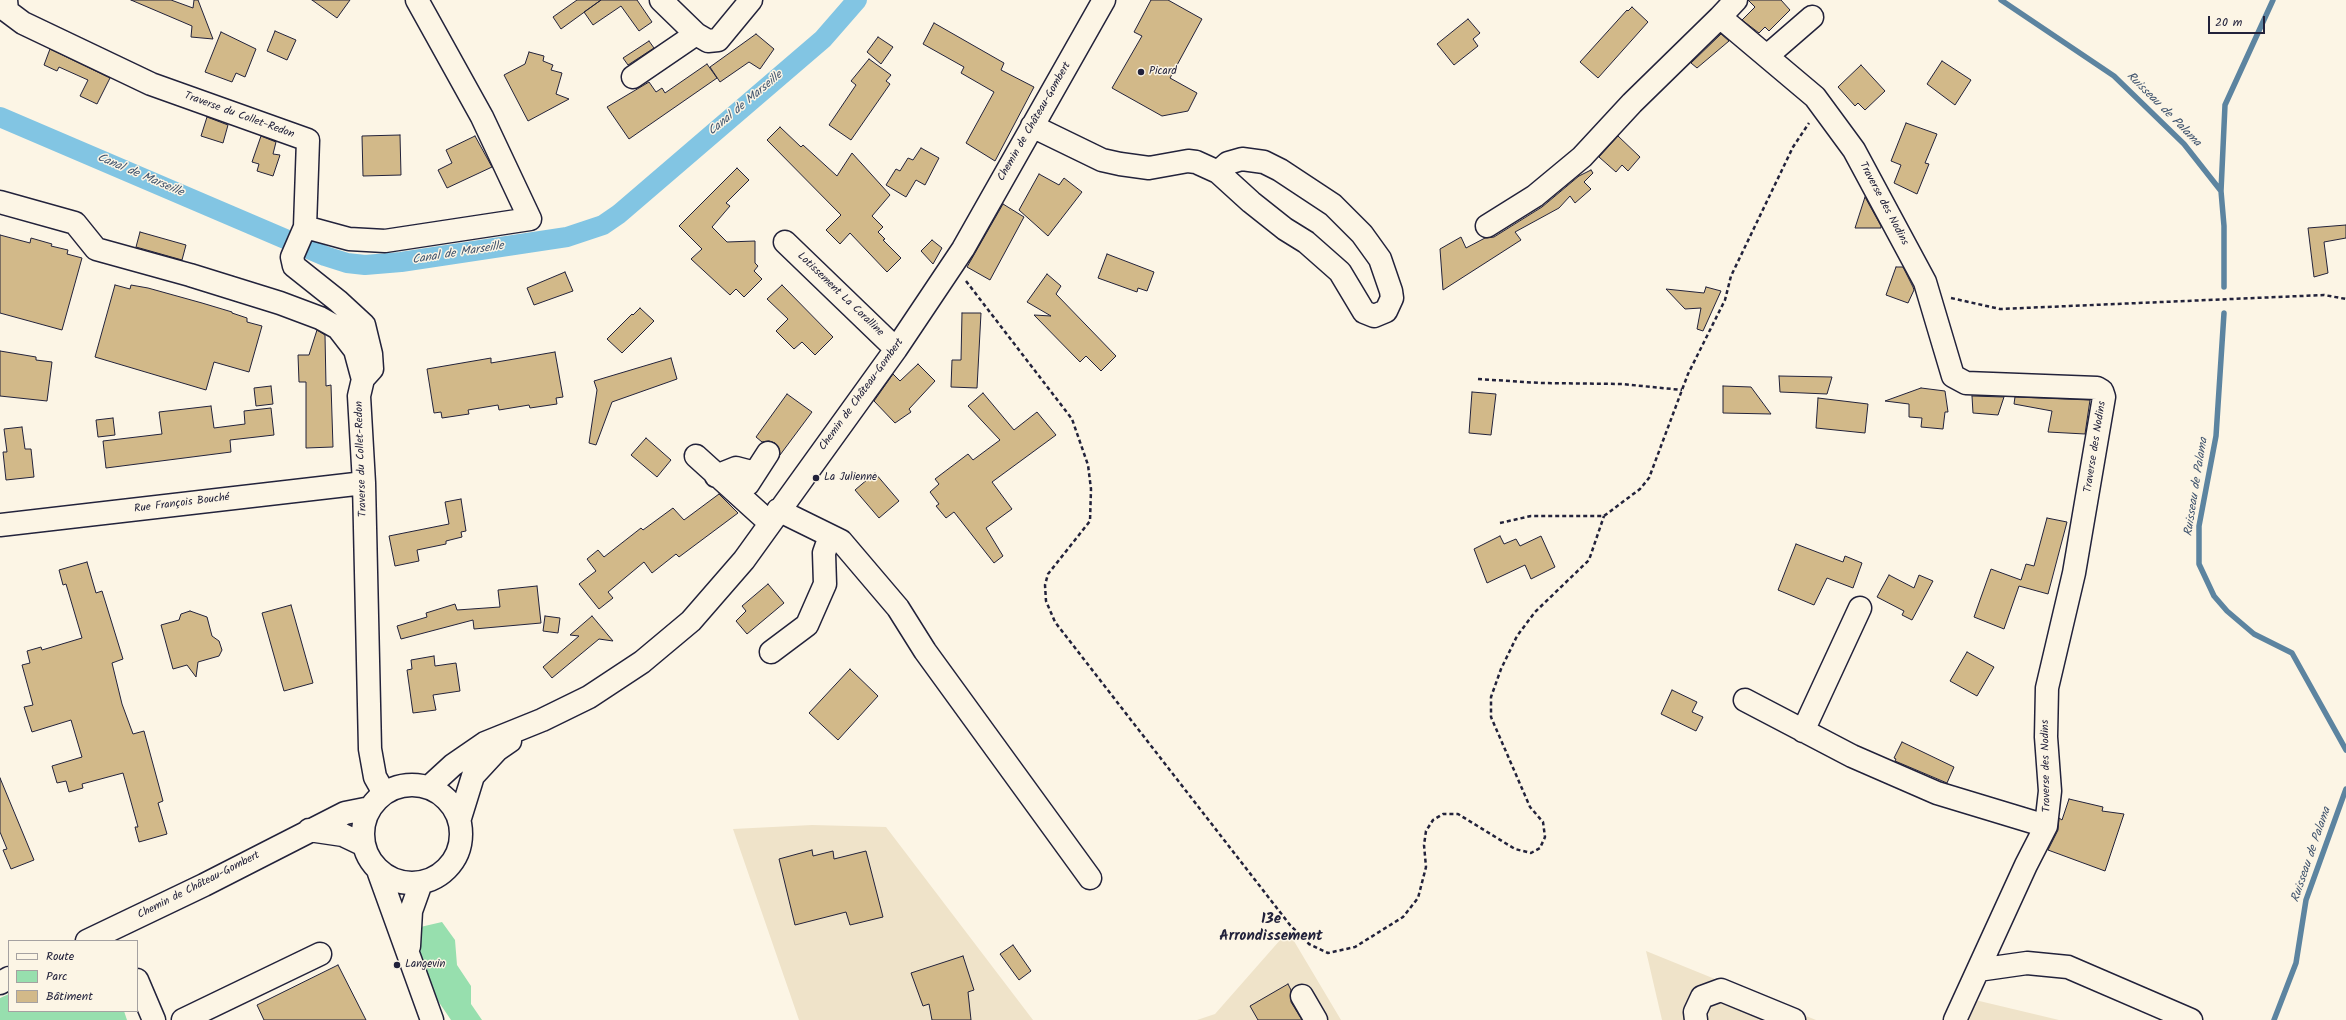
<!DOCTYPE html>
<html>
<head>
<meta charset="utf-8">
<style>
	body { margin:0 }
	#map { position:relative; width:2346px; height:1020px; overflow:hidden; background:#fcf5e5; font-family:Kalam,sans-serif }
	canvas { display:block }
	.legend { position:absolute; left:8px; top:940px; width:130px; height:72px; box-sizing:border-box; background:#fcf5e5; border:1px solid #a5a1a1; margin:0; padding:5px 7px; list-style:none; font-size:12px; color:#22223b }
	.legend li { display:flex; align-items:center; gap:8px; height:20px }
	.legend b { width:20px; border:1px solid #a5a1a1 }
	.scale { position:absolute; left:2208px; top:16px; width:57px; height:18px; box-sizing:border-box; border:2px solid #22223b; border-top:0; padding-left:5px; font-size:12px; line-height:14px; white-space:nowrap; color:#22223b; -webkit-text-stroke:3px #fcf5e5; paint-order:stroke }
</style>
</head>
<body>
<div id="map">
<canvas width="2346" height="1020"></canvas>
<ul class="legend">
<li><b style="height:5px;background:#fcf5e5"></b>Route</li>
<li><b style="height:11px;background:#97dfae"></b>Parc</li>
<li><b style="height:11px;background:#d2b989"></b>Bâtiment</li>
</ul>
<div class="scale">20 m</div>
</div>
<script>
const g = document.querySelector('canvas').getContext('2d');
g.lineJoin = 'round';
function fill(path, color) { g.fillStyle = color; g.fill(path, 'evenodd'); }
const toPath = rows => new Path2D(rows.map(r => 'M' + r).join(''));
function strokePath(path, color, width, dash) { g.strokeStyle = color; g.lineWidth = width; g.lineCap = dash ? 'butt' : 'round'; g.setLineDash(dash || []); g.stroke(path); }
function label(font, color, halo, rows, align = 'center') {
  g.font = font + ' Kalam,sans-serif'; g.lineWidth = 3; g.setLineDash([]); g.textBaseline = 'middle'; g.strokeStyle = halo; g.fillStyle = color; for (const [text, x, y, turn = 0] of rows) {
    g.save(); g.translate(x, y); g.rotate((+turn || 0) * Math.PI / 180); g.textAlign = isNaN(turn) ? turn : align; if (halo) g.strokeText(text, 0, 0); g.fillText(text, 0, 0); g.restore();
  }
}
fill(toPath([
	[812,825,886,827,1033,1020,799,1020,733,829],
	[1288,931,1341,1020,1197,1020,1215,1014],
	[1646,951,1816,1020,1662,1020],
	[1971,999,2059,1020,1961,1020]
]), '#efe3c9');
fill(toPath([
	[442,922,455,940,457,965,471,986,471,1004,482,1020,451,1020,432,992,415,943,416,928],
	[9,994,9,1011,124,1011,127,1020,0,1020,0,998]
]), '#97dfae');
strokePath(toPath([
	[2001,0,2114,76,2184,144,2221,191,2224,226,2224,287],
	[2221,191,2225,105,2273,0],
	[2224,313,2216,436,2199,526,2199,564,2214,596,2227,611,2254,634,2292,653,2346,750],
	[2274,1020,2296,963,2306,900,2346,789]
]), '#5c84a0', 5.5);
strokePath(toPath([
	[0,117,325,256,347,263,365,265,401,262,567,237,603,225,619,214,823,39,857,0]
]), '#82c5e3', 20);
const building = toPath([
	[131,0,171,0,193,8,194,0,198,0,213,39,191,37,192,26,131,0],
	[312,0,350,0,337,18,312,0],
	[577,0,601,0,561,29,553,17,577,0],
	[601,0,637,0,652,22,639,31,621,6,593,25,584,12,601,0],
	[1151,0,1168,0,1202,19,1170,78,1197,93,1188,111,1162,116,1112,88,1142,36,1134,32,1151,0],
	[1748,0,1781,0,1790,10,1769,31,1765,27,1759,33,1742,20,1755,7,1748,0],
	[1632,7,1648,22,1598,78,1580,62,1627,10,1628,11,1632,7],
	[1468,19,1480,33,1473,39,1478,46,1454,65,1437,44,1468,19],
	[934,23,1004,63,1001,70,1034,87,995,161,966,143,994,92,961,73,964,67,923,44,934,23],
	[275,31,296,40,287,60,267,51,275,31],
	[221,32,256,49,245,77,236,73,232,82,205,72,221,32],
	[756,34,774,49,760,69,749,62,720,82,710,67,756,34],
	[1721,34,1729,41,1697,68,1691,63,1721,34],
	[878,37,893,47,881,64,867,52,878,37],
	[649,41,654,48,628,65,623,58,649,41],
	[50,49,110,78,97,104,80,96,88,80,59,67,57,71,44,65,50,49],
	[529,52,544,56,543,61,553,65,551,70,562,73,556,94,569,99,528,121,504,75,525,64,529,52],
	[869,59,891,75,886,81,890,84,851,140,829,125,856,85,851,81,869,59],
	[1942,61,1971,80,1955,105,1927,84,1942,61],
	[707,64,717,78,629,139,607,107,649,82,656,92,662,88,665,93,707,64],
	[1861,65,1885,91,1865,110,1858,103,1855,106,1838,87,1861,65],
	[207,117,228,125,223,143,201,136,207,117],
	[1906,123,1937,134,1925,163,1929,164,1917,194,1894,183,1901,165,1891,161,1906,123],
	[780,127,801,147,803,145,837,176,852,153,890,195,872,216,883,227,878,232,885,239,883,240,901,258,887,272,850,233,840,244,826,230,841,215,767,140,780,127],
	[400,135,401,175,363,176,362,136,400,135],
	[261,136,276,142,273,154,280,155,273,176,257,171,259,164,252,162,261,136],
	[475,136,492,167,447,188,438,170,452,163,446,150,475,136],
	[1618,136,1640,157,1628,171,1622,165,1616,172,1599,157,1618,136],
	[921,148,939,158,925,185,916,180,906,197,886,185,896,169,900,171,908,158,913,160,921,148],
	[737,168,749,180,726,203,730,206,712,227,727,242,755,241,755,263,758,266,754,271,762,279,744,297,736,289,730,295,691,259,702,249,679,226,737,168],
	[1591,170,1593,173,1584,182,1591,189,1575,203,1570,196,1559,208,1515,232,1521,240,1443,290,1440,249,1461,237,1466,248,1485,238,1494,237,1542,207,1579,176,1591,170],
	[1039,174,1059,185,1064,178,1082,192,1048,236,1019,210,1039,174],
	[1865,197,1881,226,1881,228,1855,228,1865,197],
	[1003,204,1024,217,990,280,967,267,1003,204],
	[2346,225,2346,238,2324,242,2328,273,2314,277,2308,228,2346,225],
	[140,232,186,245,182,260,136,247,140,232],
	[0,235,30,243,31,238,52,244,51,246,68,250,67,254,82,258,62,330,0,313,0,235],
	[932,240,942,248,933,264,921,251,932,240],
	[1107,254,1154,272,1147,291,1138,288,1137,292,1098,278,1107,254],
	[1896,267,1903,267,1913,287,1914,290,1908,303,1886,295,1896,267],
	[565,272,573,291,534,305,527,288,565,272],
	[1047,274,1061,286,1056,294,1116,356,1101,371,1086,356,1080,362,1034,315,1051,316,1027,302,1047,274],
	[115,285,130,289,131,285,148,288,202,303,232,312,232,313,247,318,247,322,262,326,249,372,214,362,206,390,95,357,115,285],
	[782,285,833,337,815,355,802,342,794,349,776,331,788,319,767,299,782,285],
	[1706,287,1721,291,1703,331,1697,329,1701,308,1685,309,1666,289,1704,293,1706,287],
	[640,308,654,321,622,353,607,339,632,314,633,315,640,308],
	[962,313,981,313,977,388,951,387,952,360,961,360,962,313],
	[317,330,325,335,326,386,331,385,333,447,306,448,306,382,299,382,298,355,309,355,317,330],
	[0,351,36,357,36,360,52,362,47,401,0,396,0,351],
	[555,352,563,397,556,398,557,404,530,408,529,405,499,410,498,405,468,410,469,414,442,418,441,412,434,413,427,369,491,358,491,363,555,352],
	[671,358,677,379,612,402,596,445,589,443,597,390,594,381,671,358],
	[918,364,935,381,909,409,911,412,895,423,874,401,893,374,900,381,918,364],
	[1779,376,1832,377,1827,394,1780,392,1779,376],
	[271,386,273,404,256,406,254,388,271,386],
	[1723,386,1751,387,1771,414,1723,413,1723,386],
	[1921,388,1945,391,1948,412,1945,412,1943,429,1921,427,1922,418,1909,417,1909,404,1885,401,1921,388],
	[1472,392,1496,394,1491,435,1469,433,1472,392],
	[983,393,1014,430,1037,412,1056,435,992,482,1012,509,986,528,1003,556,994,563,954,512,946,518,936,506,939,504,930,492,939,484,935,479,968,454,973,460,1000,440,968,406,983,393],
	[787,394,812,412,780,455,779,448,775,443,769,441,762,442,756,437,787,394],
	[1972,396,2004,397,1998,415,1973,413,1972,396],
	[2015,397,2090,400,2085,434,2048,432,2052,411,2014,404,2015,397],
	[1818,398,1868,404,1865,433,1816,428,1818,398],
	[211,406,214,428,245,424,244,411,271,408,274,435,230,440,231,452,106,468,103,441,162,434,159,412,211,406],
	[113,418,115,435,98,437,96,420,113,418],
	[22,427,25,449,31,449,34,477,6,480,3,452,7,452,4,429,22,427],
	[646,438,671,460,657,477,631,455,646,438],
	[875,473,899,501,879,518,855,490,875,473],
	[719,494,738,513,679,557,676,554,652,573,644,562,608,592,613,598,599,609,579,584,596,571,587,559,598,550,604,557,641,528,643,530,673,508,684,520,719,494],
	[461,499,466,531,461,532,462,537,446,541,446,544,417,550,419,561,395,566,389,536,449,524,445,502,461,499],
	[2047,518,2067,522,2048,594,2019,586,2004,629,1974,617,1991,569,2021,580,2026,564,2034,566,2047,518],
	[1500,536,1504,544,1516,539,1520,546,1541,536,1555,567,1531,579,1525,565,1487,583,1474,549,1500,536],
	[1796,544,1843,562,1845,556,1862,563,1853,588,1827,578,1814,605,1778,590,1796,544],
	[87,562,96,593,102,591,123,659,112,663,122,704,133,734,144,731,163,801,158,803,167,834,139,842,135,827,138,827,123,773,82,784,83,788,69,792,66,781,57,783,52,766,82,757,71,720,32,732,24,707,33,705,22,665,30,663,27,651,41,647,42,650,82,638,66,584,63,585,59,570,87,562],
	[1889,575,1914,588,1919,575,1933,581,1912,620,1902,615,1904,611,1877,597,1889,575],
	[768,584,784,603,747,634,736,621,746,611,742,606,768,584],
	[537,586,541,623,474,629,473,620,401,639,397,626,427,617,426,613,455,604,457,610,500,607,498,590,537,586],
	[291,605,313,683,284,691,262,613,291,605],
	[190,611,207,617,212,636,219,641,222,650,219,656,198,662,196,677,187,665,173,669,161,625,179,620,181,614,190,611],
	[545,616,560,618,558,633,543,631,545,616],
	[592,616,613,641,599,639,552,678,543,667,579,636,570,635,592,616],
	[1967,652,1994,667,1977,696,1950,681,1967,652],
	[434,656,435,666,456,663,460,691,433,695,436,710,413,713,407,670,412,669,411,660,434,656],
	[850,669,878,696,838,740,809,713,850,669],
	[1672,690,1697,702,1692,712,1703,717,1696,731,1661,714,1672,690],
	[1902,742,1954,767,1947,783,1895,761,1896,759,1894,758,1902,742],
	[0,778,34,860,11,869,3,850,7,849,0,832,0,778],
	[2069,799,2103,807,2102,811,2124,814,2105,871,2048,850,2058,830,2059,818,2062,820,2069,799],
	[812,850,813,856,833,851,834,859,866,851,883,917,850,925,846,912,795,925,779,859,812,850],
	[1013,945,1031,971,1019,980,1000,954,1013,945],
	[963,956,974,990,968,992,971,1020,932,1020,929,1004,923,1006,911,973,963,956],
	[338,965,366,1020,264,1020,257,1005,338,965],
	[1288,984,1291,990,1291,1002,1302,1020,1258,1020,1250,1006,1288,984]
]);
fill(building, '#d2b989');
strokePath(building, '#22223b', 1);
const minor = toPath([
	[6,0,7,11,23,23,151,84,308,140,305,227,292,257,294,266,338,301,364,325,371,354,372,369,363,379,359,396,364,483,370,749,375,777,384,793],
	[661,0,696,34,708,41,718,40,751,0],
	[1736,0,1720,17,1815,97,1854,150,1925,282,1953,376,1966,383,2097,388,2102,391,2104,397,2074,573,2047,688,2046,737,2050,791,2046,826,2026,865,1955,1020],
	[1767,56,1812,17],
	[633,77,696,34],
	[1032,126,1102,160,1120,164,1149,168,1188,161,1196,162,1218,172,1251,202,1285,229,1306,242,1340,272,1364,312,1374,316,1386,311,1392,298,1391,291,1380,259,1362,234,1333,205,1280,170,1264,162,1242,159,1228,163,1218,172],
	[0,202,75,223,96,249,190,275,280,303,320,318,338,328,355,350,362,376],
	[1487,226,1535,196,1582,157,1632,103,1720,17],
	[305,227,349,239,385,241,530,219,482,117,417,0],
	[785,242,896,349],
	[696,456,770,523],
	[716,476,736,468,755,473],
	[748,484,768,453],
	[778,510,841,541,898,608,925,651,1090,878],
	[0,525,364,483],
	[771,652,807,625,825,584,824,553,830,536],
	[1745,700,1852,756,1937,793,2046,826],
	[1803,731,1860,608],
	'363 834a49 49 0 1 1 98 0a49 49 0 1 1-98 0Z',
	[429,787,453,765,485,743,542,720,589,697,642,662,691,621,744,560,896,349,963,249,1104,0],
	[460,818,473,776,497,750,510,741],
	[309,830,343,835,364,845],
	[379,873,432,1020],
	[87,941,204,885,345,813,370,808],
	[409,946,411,911,421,883],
	[1978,970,2027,963,2068,967,2191,1020],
	[137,980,154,1020],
	[0,983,9,978],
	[1302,996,1316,1020],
	[183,1020,320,954],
	[1696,1020,1695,1012,1702,997,1721,990,1794,1020]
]);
strokePath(minor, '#22223b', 25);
strokePath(toPath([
	[966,281,1072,419,1088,465,1091,489,1090,521,1048,574,1045,585,1046,601,1055,622,1290,925,1309,944,1328,953,1355,947,1403,917,1418,898,1426,867,1424,845,1426,831,1433,820,1443,814,1458,814,1515,849,1531,853,1540,848,1545,837,1543,822,1530,807,1491,717,1491,697,1501,669,1517,636,1535,612,1589,560,1604,516],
	[1951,298,2000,309,2324,295,2346,299],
	[1478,379,1540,383,1622,384,1682,390],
	[1500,523,1531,516,1604,516,1640,489,1649,478,1688,374,1725,300,1731,276,1793,147,1809,123]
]), '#22223b', 2.5, [4, 3]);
strokePath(minor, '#fcf5e5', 22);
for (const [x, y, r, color] of [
	[1141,72,4,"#22223b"],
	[816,478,4,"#22223b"],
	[397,965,4,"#22223b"]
]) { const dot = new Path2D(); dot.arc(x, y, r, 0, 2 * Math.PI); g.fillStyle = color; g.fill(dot); strokePath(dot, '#fcf5e5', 1.5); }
label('11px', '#22223b', '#fcf5e5', [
	["Picard",1149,72],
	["La Julienne",824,478],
	["Langevin",405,965]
], 'left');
label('11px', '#22223b', '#fcf5e5', [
	["Traverse du Collet-Redon",239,116,20],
	["Chemin de Château-Gombert",1035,122,-60],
	["Traverse des Nodins",1883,204,62],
	["Lotissement La Coralline",840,295,44],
	["Chemin de Château-Gombert",862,395,-54],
	["Traverse des Nodins",2096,447,-81],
	["Traverse du Collet-Redon",362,459,-92],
	["Rue François Bouché",182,504,-7],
	["Traverse des Nodins",2047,766,-91],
	["Chemin de Château-Gombert",199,886,-27]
]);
label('italic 12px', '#3f536d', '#fcf5e5', [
	["Canal de Marseille",746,104,-40],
	["Ruisseau de Palama",2163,110,45],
	["Canal de Marseille",140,176,23],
	["Canal de Marseille",458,254,-9],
	["Ruisseau de Palama",2197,487,-81],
	["Ruisseau de Palama",2312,855,-71]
]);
label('bold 15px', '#22223b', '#fcf5e5', [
	["13e",1271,920],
	["Arrondissement",1271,937]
]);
</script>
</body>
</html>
